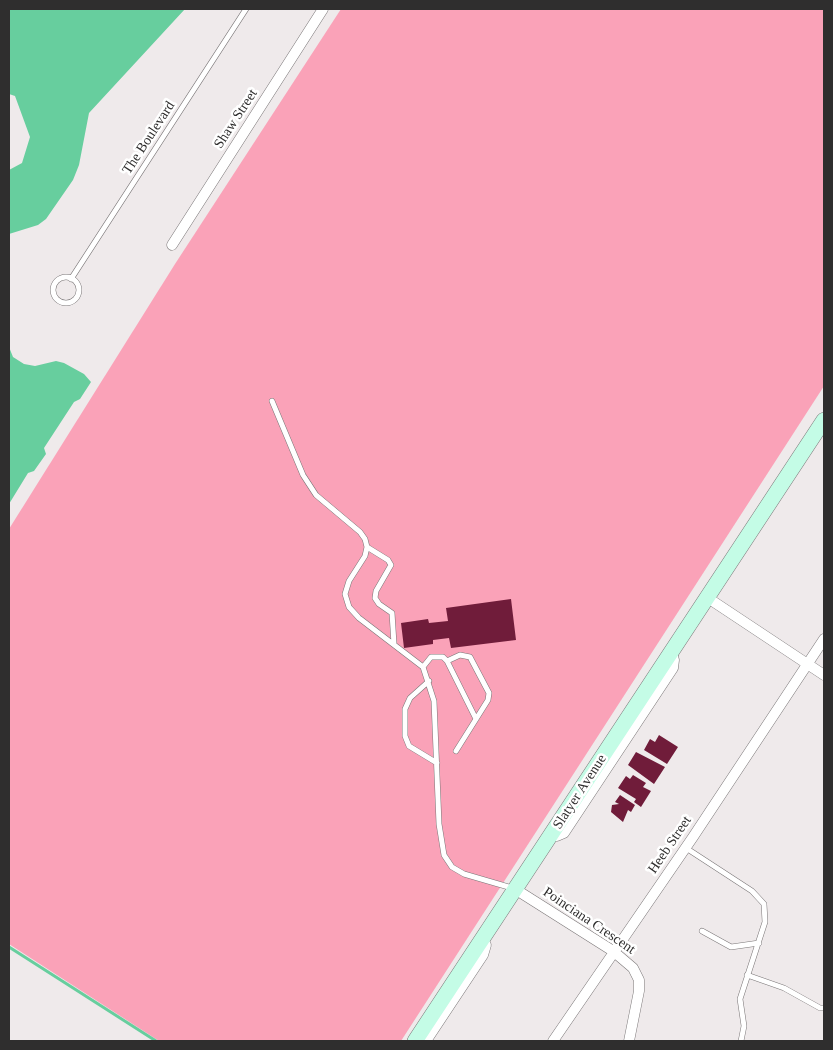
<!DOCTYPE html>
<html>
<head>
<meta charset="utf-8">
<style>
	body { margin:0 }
	#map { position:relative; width:833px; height:1050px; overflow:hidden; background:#efeaeb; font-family:"Times New Roman",serif }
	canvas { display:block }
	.frame { position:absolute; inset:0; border:10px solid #2f2e2e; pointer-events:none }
</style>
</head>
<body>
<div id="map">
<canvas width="833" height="1050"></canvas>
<div class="frame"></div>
</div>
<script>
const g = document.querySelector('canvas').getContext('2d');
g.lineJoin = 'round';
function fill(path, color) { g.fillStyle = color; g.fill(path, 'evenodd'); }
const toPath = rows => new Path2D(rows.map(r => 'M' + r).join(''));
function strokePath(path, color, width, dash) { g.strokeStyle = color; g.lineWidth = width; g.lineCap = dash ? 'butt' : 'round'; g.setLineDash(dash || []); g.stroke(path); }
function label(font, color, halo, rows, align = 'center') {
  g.font = font + ' "Times New Roman",serif'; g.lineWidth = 5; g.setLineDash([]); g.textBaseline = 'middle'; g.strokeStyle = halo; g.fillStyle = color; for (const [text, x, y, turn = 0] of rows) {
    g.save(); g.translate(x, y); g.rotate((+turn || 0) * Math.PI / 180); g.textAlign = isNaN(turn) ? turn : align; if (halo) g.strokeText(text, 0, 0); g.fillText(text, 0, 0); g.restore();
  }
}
fill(toPath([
	[341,9,824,9,824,386,401,1041,159,1041,9,944,9,529,175,264]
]), '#faa2b8');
fill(toPath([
	[9,9,185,9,89,113,79,165,73,180,46,219,38,225,9,234,9,170,22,163,30,137,15,96,9,94],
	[9,347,13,357,24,364,35,366,56,361,64,363,84,374,91,382,80,399,74,402,44,448,46,454,34,471,28,473,9,504]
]), '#67ce9e');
strokePath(toPath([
	[9,947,156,1041]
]), '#67ce9e', 3);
fill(toPath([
	[511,599,516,640,451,648,449,638,433,640,433,644,404,648,401,623,428,619,429,623,448,621,446,608],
	[659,735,678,747,667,764,644,750,650,739,655,742],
	[636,752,665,767,654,784,628,765],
	[633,775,646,783,643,787,651,791,641,807,634,802,636,799,618,788,626,776,630,779],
	[620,795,635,805,631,812,628,810,623,822,611,812,612,805,619,804,615,802]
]), '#701c3a');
const lane = toPath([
	'53 290a13 13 0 1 1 26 0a13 13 0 1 1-26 0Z',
	[71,279,246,9],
	[272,401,303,475,316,495,360,532,365,539,367,547,365,556,349,581,345,594,349,607,359,618,423,667],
	[367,547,388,560,391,565,376,591,375,598,379,604,392,613,394,644],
	[447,661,460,655,470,657,489,693,488,700,456,751],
	[429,681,410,698,405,709,405,736,409,746,437,763],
	[476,719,447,661,443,657,431,657,423,667,434,701,439,824,444,855,452,867,464,874,512,888],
	[686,848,752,891,764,904,765,922,740,999,744,1026,741,1041],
	[702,931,731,947,759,943],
	[747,975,784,988,820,1008,824,1008]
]);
const street = toPath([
	[172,245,323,9],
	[708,598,824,675],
	[552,834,557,836,564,833,673,668,674,660,672,653],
	[515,889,613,951,633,968,639,980,639,991,629,1041],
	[426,1041,483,955,486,945,482,939],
	[553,1041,693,837,824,639]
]);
const secondary = toPath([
	[415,1041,824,420]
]);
strokePath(lane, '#7a7677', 6);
strokePath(street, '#7a7677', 11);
strokePath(secondary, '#7a7677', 16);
strokePath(lane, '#fff', 5);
strokePath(street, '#fff', 10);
strokePath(secondary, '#c4fce6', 15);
label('14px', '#2f2e2e', '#fff', [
	["Shaw Street",236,119,-57],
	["The Boulevard",149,138,-57],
	["Slatyer Avenue",580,792,-57],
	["Heeb Street",670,845,-56],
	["Poinciana Crescent",589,921,34]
]);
</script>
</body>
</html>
